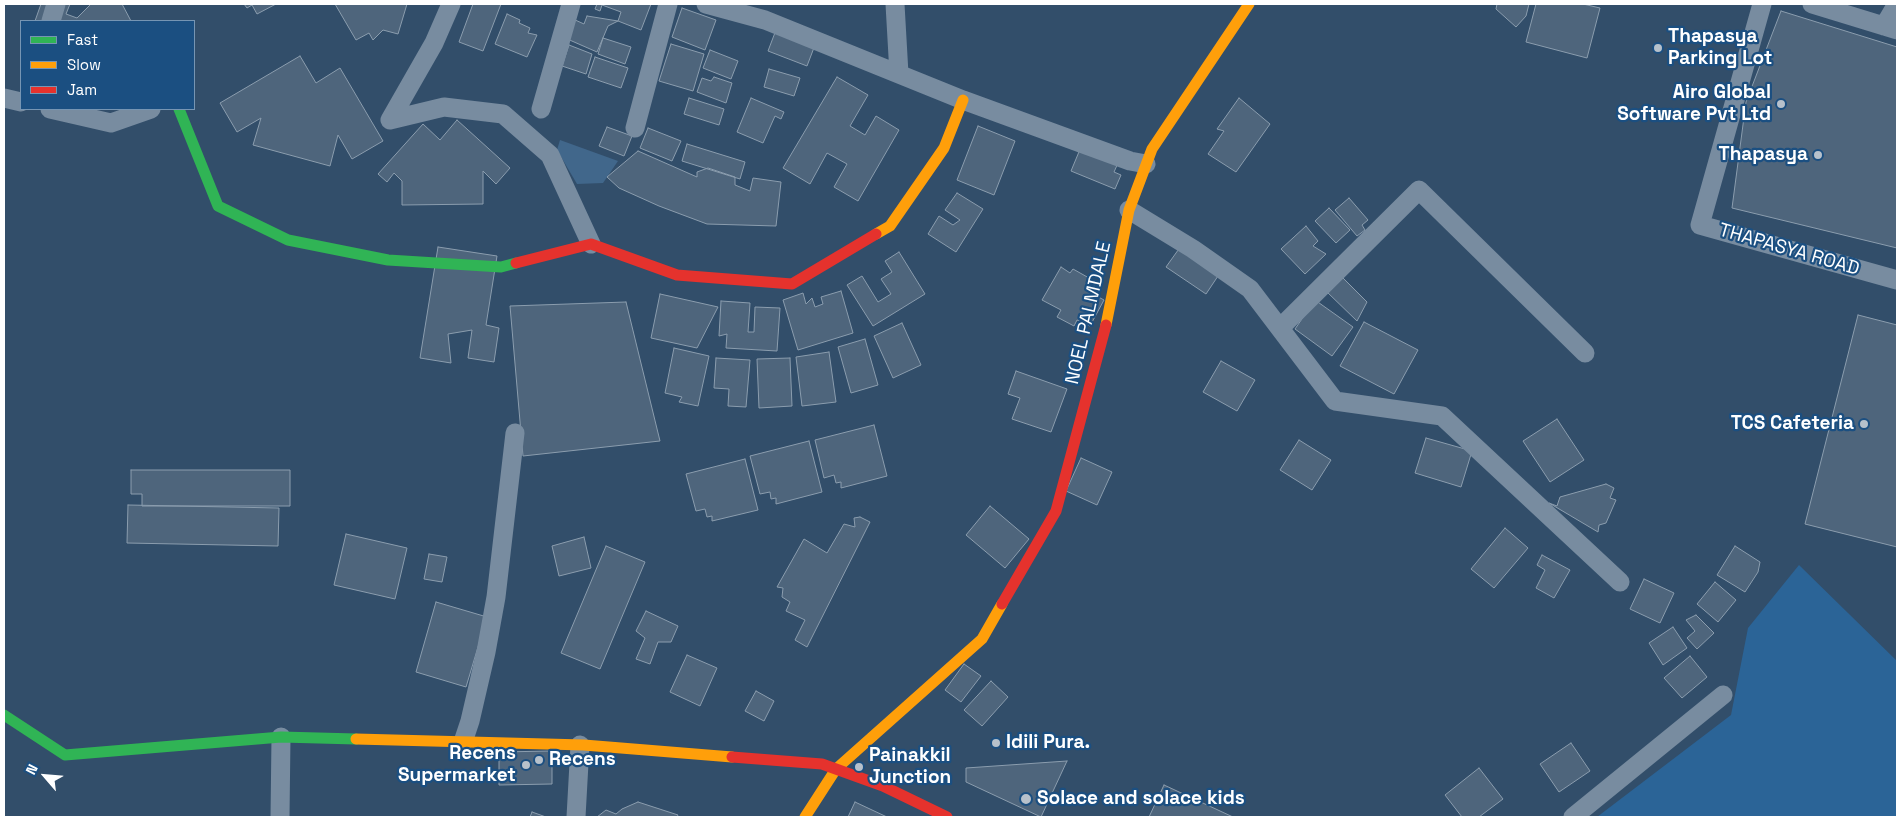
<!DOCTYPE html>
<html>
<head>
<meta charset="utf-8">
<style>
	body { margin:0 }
	#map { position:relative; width:1901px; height:821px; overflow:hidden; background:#324e6a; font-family:"Space Grotesk",sans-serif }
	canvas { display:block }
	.frame { position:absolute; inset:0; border:5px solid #fff; pointer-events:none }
	.legend { position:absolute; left:20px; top:20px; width:175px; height:90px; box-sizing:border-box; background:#1b4f81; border:1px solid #7695b3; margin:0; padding:6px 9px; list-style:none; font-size:15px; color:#fff }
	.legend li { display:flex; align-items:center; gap:10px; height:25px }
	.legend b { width:25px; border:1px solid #7695b3 }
	.north { position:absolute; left:20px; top:751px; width:50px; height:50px; -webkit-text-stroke:4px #1b4f81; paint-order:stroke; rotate:297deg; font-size:14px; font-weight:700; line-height:20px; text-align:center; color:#fff }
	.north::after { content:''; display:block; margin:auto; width:18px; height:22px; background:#fff; clip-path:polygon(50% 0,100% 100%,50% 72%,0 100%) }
</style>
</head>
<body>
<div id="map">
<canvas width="1901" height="821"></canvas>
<div class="frame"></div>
<ul class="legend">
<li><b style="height:6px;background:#30b455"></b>Fast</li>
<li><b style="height:6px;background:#ff9f0a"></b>Slow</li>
<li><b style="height:6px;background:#e5322d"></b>Jam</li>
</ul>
<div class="north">N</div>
</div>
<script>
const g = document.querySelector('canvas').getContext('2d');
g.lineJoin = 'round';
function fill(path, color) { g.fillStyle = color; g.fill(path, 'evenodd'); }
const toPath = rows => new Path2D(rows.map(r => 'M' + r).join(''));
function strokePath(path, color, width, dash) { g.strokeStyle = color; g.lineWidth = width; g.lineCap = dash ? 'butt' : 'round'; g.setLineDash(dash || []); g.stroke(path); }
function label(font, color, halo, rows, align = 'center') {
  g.font = font + ' "Space Grotesk",sans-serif'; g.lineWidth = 4.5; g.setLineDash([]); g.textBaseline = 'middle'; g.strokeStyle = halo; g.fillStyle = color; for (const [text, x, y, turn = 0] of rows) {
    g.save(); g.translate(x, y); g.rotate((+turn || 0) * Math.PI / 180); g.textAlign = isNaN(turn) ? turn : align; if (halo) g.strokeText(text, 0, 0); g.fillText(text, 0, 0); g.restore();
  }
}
fill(toPath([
	[1799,565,1897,661,1897,817,1597,817,1731,715,1748,628]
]), '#2b6497');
fill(toPath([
	[560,140,618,161,603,183,577,184,557,150]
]), '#41678b');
const building = toPath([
	[41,4,70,4,66,14,77,18,91,4,122,4,131,21,35,21,41,4],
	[244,4,276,4,257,14,252,5,247,8,244,4],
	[335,4,407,4,398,34,383,30,373,40,369,33,356,40,335,4],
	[473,4,501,4,483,51,459,42,473,4],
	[597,4,651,4,641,30,618,21,621,12,602,5,600,11,595,9,597,4],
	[1497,4,1529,4,1526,16,1516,27,1496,9,1497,4],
	[1536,4,1583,4,1600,8,1587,58,1526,42,1536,4],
	[682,8,716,20,705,50,672,37,682,8],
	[1781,11,1897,47,1897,248,1732,208,1746,102,1781,11],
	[507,14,520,20,519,23,530,28,528,33,537,35,527,57,495,44,507,14],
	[587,16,618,21,608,26,597,52,565,38,573,19,584,24,587,16],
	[776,30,815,45,807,66,768,51,776,30],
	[603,38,631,47,625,64,598,54,603,38],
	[671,44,704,54,693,91,659,81,671,44],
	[569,45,592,54,586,74,562,66,569,45],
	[710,50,738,61,731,79,703,68,710,50],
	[300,56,316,83,340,68,383,141,352,159,338,135,330,166,253,145,261,118,237,132,220,103,300,56],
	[595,57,628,68,621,88,588,77,595,57],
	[769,69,800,78,794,96,764,87,769,69],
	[714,77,732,83,726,103,697,92,702,78,711,81,714,77],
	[837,77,868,95,850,126,865,135,876,116,899,130,858,201,834,187,847,164,827,153,810,184,783,168,837,77],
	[689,98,724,109,719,125,684,114,689,98],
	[751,98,784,112,781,119,775,116,763,143,737,132,751,98],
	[1239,98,1270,124,1236,172,1208,154,1224,131,1217,129,1239,98],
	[457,120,510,168,496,184,483,171,483,204,402,205,402,181,394,173,387,182,378,174,423,124,440,140,457,120],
	[978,126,1015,141,994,195,957,180,978,126],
	[607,127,632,136,624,156,599,146,607,127],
	[648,128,681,141,672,161,640,148,648,128],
	[687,144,745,162,740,179,682,161,687,144],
	[1081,147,1118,163,1114,172,1121,175,1115,189,1071,171,1081,147],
	[638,151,697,177,697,172,708,168,735,177,735,185,750,191,753,178,781,182,776,226,707,224,659,206,619,188,607,177,638,151],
	[957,193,983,209,956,252,928,234,939,216,953,225,960,220,945,210,957,193],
	[1349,198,1368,220,1362,225,1365,230,1357,236,1335,210,1349,198],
	[1329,208,1350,230,1336,243,1315,221,1329,208],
	[1306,226,1318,241,1313,246,1326,254,1305,274,1281,249,1306,226],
	[1181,246,1220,273,1206,294,1166,267,1181,246],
	[438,247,497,256,486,325,499,328,494,362,468,358,472,330,448,334,451,363,420,358,438,247],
	[899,252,925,294,873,326,847,285,862,276,878,302,891,294,881,279,892,272,885,261,899,252],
	[1061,267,1070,273,1073,269,1089,278,1086,284,1095,285,1091,293,1104,300,1090,326,1077,320,1074,326,1057,317,1061,310,1042,300,1061,267],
	[1342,277,1367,302,1357,321,1327,292,1342,277],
	[841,291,853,333,798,350,783,300,803,293,806,304,812,298,815,307,823,304,821,297,841,291],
	[660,294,718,307,697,348,651,338,660,294],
	[1315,300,1353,327,1332,356,1295,329,1315,300],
	[721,301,750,303,748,332,754,332,755,307,780,308,777,351,726,348,727,334,719,336,721,301],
	[626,302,660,441,523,456,510,306,626,302],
	[1858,315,1897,325,1897,547,1805,524,1858,315],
	[1364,322,1418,350,1394,394,1340,366,1364,322],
	[902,323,921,365,893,378,874,336,902,323],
	[865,339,878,385,851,393,838,347,865,339],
	[674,348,709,356,698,406,679,402,682,397,665,393,674,348],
	[829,352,836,402,802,406,796,357,829,352],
	[716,358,750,360,746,407,728,406,729,389,714,388,716,358],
	[790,358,792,406,759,408,757,359,790,358],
	[1221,361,1255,380,1237,411,1203,392,1221,361],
	[1016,371,1067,389,1051,432,1012,419,1020,398,1008,394,1016,371],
	[1557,419,1584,460,1550,482,1523,441,1557,419],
	[874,425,887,476,841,488,841,482,836,483,834,475,824,478,815,440,874,425],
	[1426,438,1472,451,1461,487,1415,473,1426,438],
	[1299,440,1331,460,1312,490,1280,470,1299,440],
	[809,441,822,492,776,504,776,498,771,499,770,492,760,494,750,456,809,441],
	[1081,458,1112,472,1097,505,1066,491,1081,458],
	[745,459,758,510,712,521,712,516,707,517,705,509,696,511,686,474,745,459],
	[131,470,290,470,290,506,142,506,142,494,131,494,131,470],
	[1606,484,1614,488,1610,498,1616,500,1606,523,1599,525,1598,532,1549,503,1557,506,1560,497,1606,484],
	[128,505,279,508,278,546,127,543,128,505],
	[990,506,1029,539,1005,568,966,535,990,506],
	[860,517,870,522,807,647,795,640,805,620,786,611,790,602,782,597,783,588,777,587,804,539,827,553,844,524,855,527,854,518,860,517],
	[1505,528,1528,548,1494,588,1471,569,1505,528],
	[346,534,407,548,395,599,334,585,346,534],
	[584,537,591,568,559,576,552,546,584,537],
	[606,546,645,562,600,669,561,653,606,546],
	[1735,546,1760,562,1758,572,1745,592,1717,575,1735,546],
	[429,554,447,557,442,582,424,579,429,554],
	[1542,555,1570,570,1554,598,1536,588,1545,570,1537,565,1542,555],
	[1644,579,1674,593,1660,623,1630,609,1644,579],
	[1715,582,1736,600,1718,622,1697,604,1715,582],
	[436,602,487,617,466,687,416,672,436,602],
	[646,611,678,626,671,642,658,642,650,664,636,659,645,638,636,631,646,611],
	[1696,615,1714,633,1697,649,1687,638,1695,631,1686,620,1696,615],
	[1673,627,1687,648,1663,665,1649,643,1673,627],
	[687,655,717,668,700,706,670,692,687,655],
	[1690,656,1707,677,1682,698,1664,678,1690,656],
	[964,664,981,676,961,702,945,690,964,664],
	[991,681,1008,697,982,726,964,710,991,681],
	[756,691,774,701,764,721,745,711,756,691],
	[1571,743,1590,771,1559,792,1540,764,1571,743],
	[552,751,552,784,499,785,499,752,552,751],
	[1067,761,1041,817,966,782,966,768,1067,761],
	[1479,768,1503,799,1479,817,1462,817,1445,795,1479,768],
	[1164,785,1233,817,1149,817,1164,785],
	[638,802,678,815,677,817,597,817,606,810,616,814,622,809,638,802],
	[855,802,887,817,848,817,855,802],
	[532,812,546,817,530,817,532,812]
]);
fill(building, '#4e657c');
strokePath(building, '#8b9dae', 1);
strokePath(toPath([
	[451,4,434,43,390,120,444,107,503,114,550,155,591,244],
	[706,4,765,20,963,100,1130,161,1146,164],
	[895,4,899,74],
	[1762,4,1700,225,1897,280],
	[1812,4,1897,30],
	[51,21,56,4],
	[1884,26,1897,4],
	[4,98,21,102],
	[50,109,111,123,151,109],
	[541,109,571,4],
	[635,128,668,4],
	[1129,210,1193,249,1250,289,1335,401,1442,416,1620,582],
	[1280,328,1419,190,1585,353],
	[463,742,470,721,486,652,496,597,515,433],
	[280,817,281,737],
	[576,817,580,745],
	[1573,817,1723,695]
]), '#788ca0', 19);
strokePath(toPath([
	[179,109,218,206,288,240,388,260,501,267,516,263],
	[4,715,65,755,281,737,356,739]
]), '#30b455', 11);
strokePath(toPath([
	[876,234,890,226,944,148,963,100],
	[1106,325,1129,210,1152,149,1249,4],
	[356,739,584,745,732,757],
	[805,817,836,769,982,639,1002,604]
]), '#ff9f0a', 11);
strokePath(toPath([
	[516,263,591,244,677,275,792,284,876,234],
	[1002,604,1056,511,1106,325],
	[732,757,822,764,883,786,947,817]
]), '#e5322d', 11);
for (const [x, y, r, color] of [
	[1658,48,5,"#b7c1cb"],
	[1781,104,5,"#b7c1cb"],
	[1818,155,5,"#b7c1cb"],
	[1864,424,5,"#b7c1cb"],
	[996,743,5,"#b7c1cb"],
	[539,760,5,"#b7c1cb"],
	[526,765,5,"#b7c1cb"],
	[859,767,5,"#b7c1cb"],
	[1026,799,6,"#b7c1cb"]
]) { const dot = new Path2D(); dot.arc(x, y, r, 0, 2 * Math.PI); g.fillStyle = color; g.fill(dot); strokePath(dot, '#1b4f81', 2); }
label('bold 19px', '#fff', '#1b4f81', [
	["Thapasya",1668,37],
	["Parking Lot",1668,59],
	["Airo Global",1771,93,"right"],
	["Software Pvt Ltd",1771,115,"right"],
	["Thapasya",1808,155,"right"],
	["TCS Cafeteria",1854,424,"right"],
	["Idili Pura.",1006,743],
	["Recens",516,754,"right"],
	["Supermarket",516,776,"right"],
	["Painakkil",869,756],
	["Junction",869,778],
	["Recens",549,760],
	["Solace and solace kids",1037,799]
], 'left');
label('19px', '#fff', '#1b4f81', [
	["THAPASYA ROAD",1789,250,16],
	["NOEL PALMDALE",1089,313,-77]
]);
</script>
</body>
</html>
